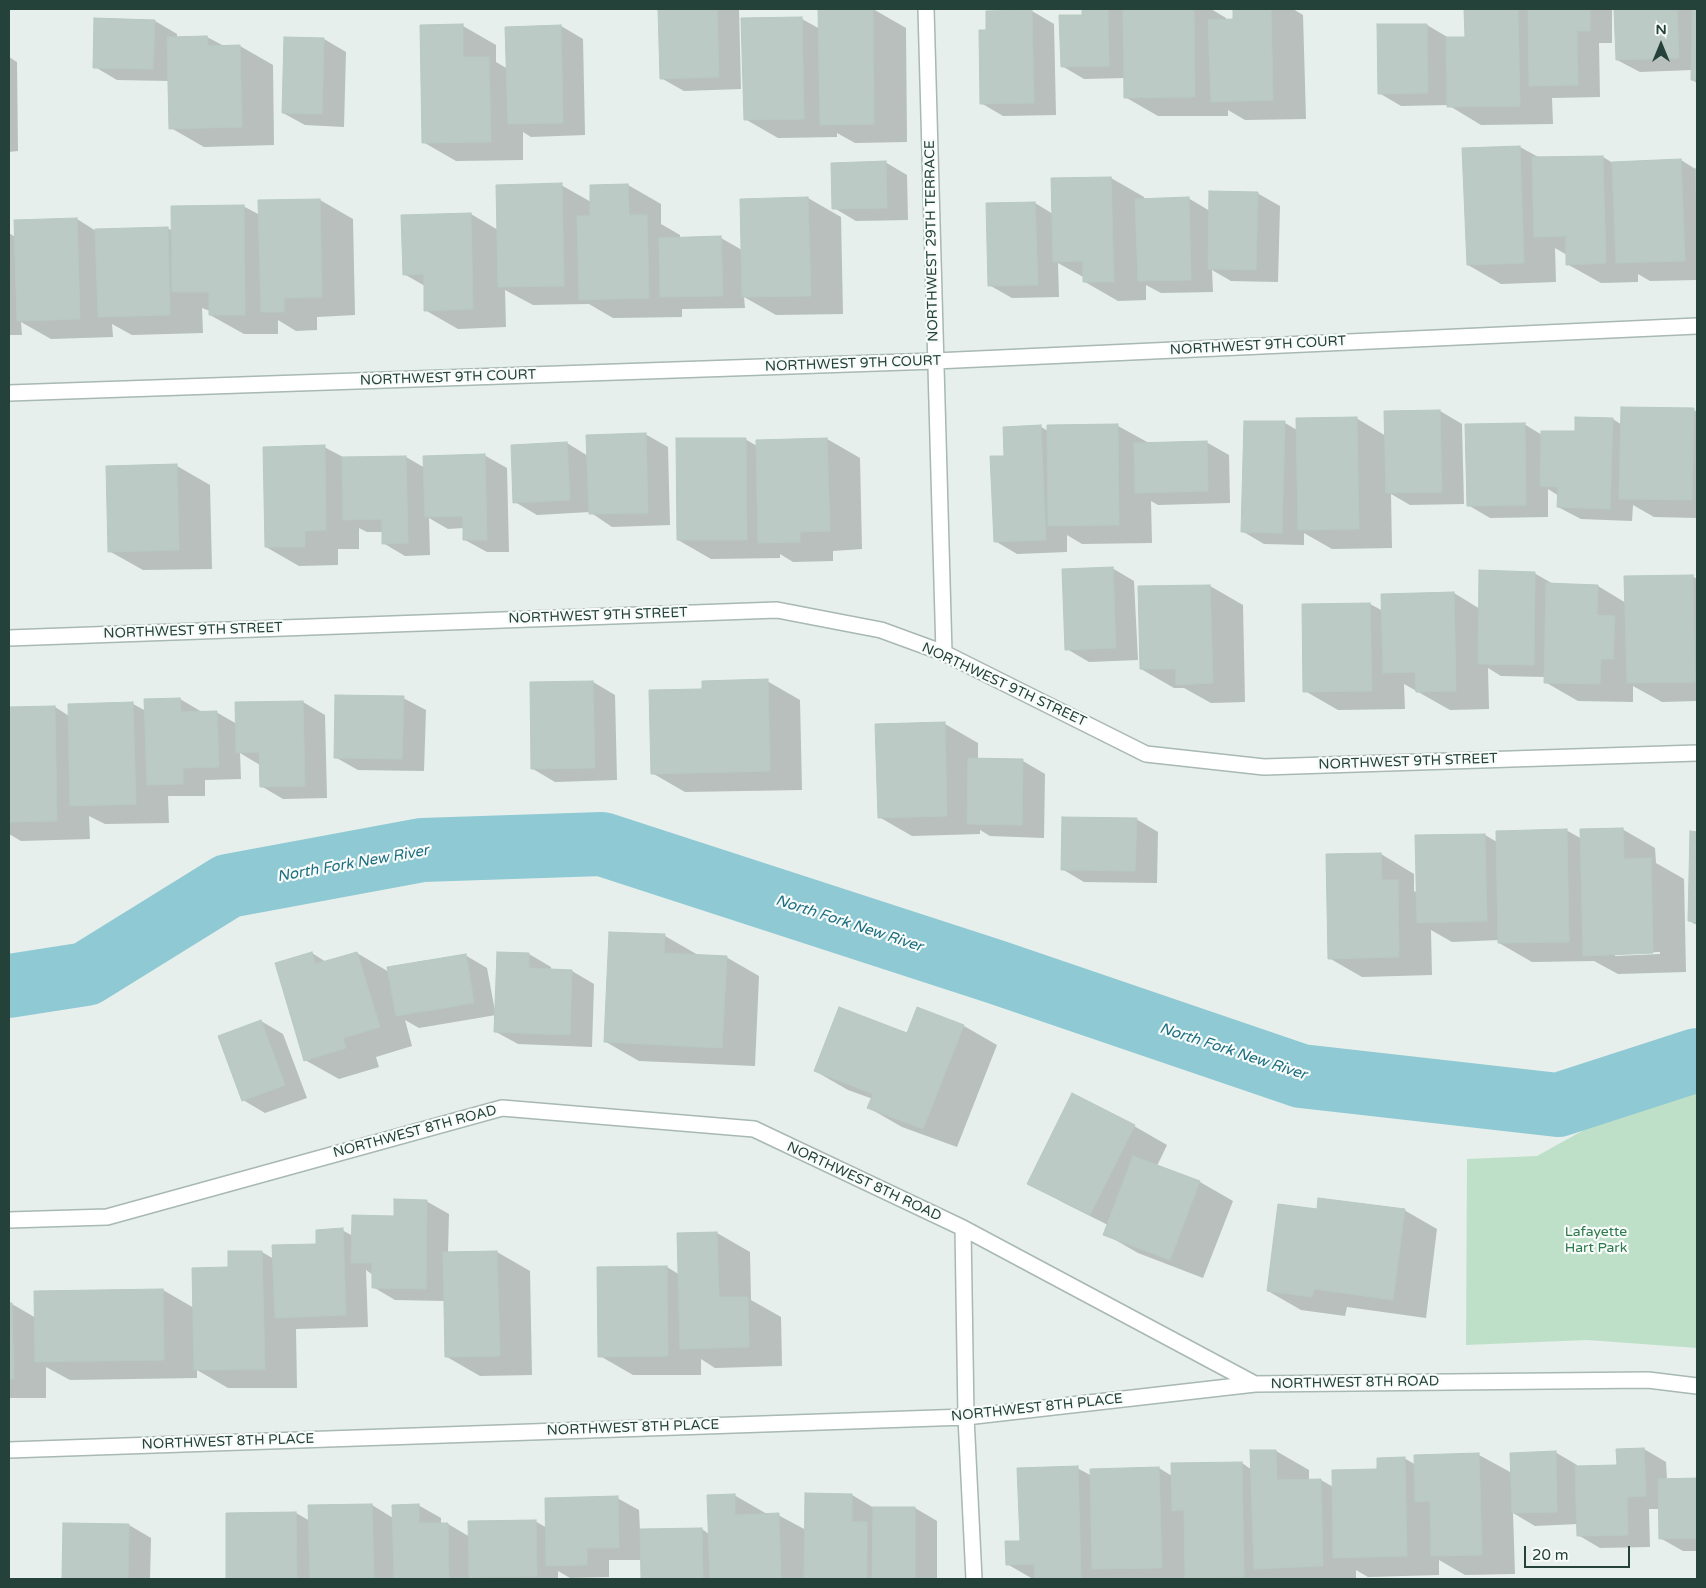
<!DOCTYPE html>
<html>
<head>
<meta charset="utf-8">
<style>
	body { margin:0 }
	#map { position:relative; width:1706px; height:1588px; overflow:hidden; background:#e6efeb; font-family:"Varela Round",sans-serif }
	canvas { display:block }
	.frame { position:absolute; inset:0; border:10px solid #24423a; pointer-events:none }
	.north { position:absolute; left:1636px; top:20px; width:50px; height:50px; -webkit-text-stroke:4px #f7fbf9; paint-order:stroke; rotate:0deg; font-size:14px; font-weight:700; line-height:20px; text-align:center; color:#24423a }
	.north::after { content:''; display:block; margin:auto; width:18px; height:22px; background:#24423a; clip-path:polygon(50% 0,100% 100%,50% 72%,0 100%) }
	.scale { position:absolute; left:1524px; top:1546px; width:106px; height:22px; box-sizing:border-box; border:2px solid #24423a; border-top:0; padding-left:6px; font-size:15px; line-height:18px; white-space:nowrap; color:#24423a; -webkit-text-stroke:4px #f7fbf9; paint-order:stroke }
</style>
</head>
<body>
<div id="map">
<canvas width="1706" height="1588"></canvas>
<div class="frame"></div>
<div class="north">N</div>
<div class="scale">20 m</div>
</div>
<script>
const g = document.querySelector('canvas').getContext('2d');
g.lineJoin = 'round';
function fill(path, color) { g.fillStyle = color; g.fill(path, 'evenodd'); }
const toPath = rows => new Path2D(rows.map(r => 'M' + r).join(''));
function strokePath(path, color, width, dash) { g.strokeStyle = color; g.lineWidth = width; g.lineCap = dash ? 'butt' : 'round'; g.setLineDash(dash || []); g.stroke(path); }
function label(font, color, halo, rows, align = 'center') {
  g.font = font + ' "Varela Round",sans-serif'; g.lineWidth = 4.5; g.setLineDash([]); g.textBaseline = 'middle'; g.strokeStyle = halo; g.fillStyle = color; for (const [text, x, y, turn = 0] of rows) {
    g.save(); g.translate(x, y); g.rotate((+turn || 0) * Math.PI / 180); g.textAlign = isNaN(turn) ? turn : align; if (halo) g.strokeText(text, 0, 0); g.fillText(text, 0, 0); g.restore();
  }
}
fill(toPath([
	[1697,1090,1697,1348,1587,1340,1466,1345,1467,1159,1537,1156,1627,1106]
]), '#bfe0c8');
fill(toPath([
	[659,9,739,9,741,89,684,91,661,78],
	[820,9,873,9,906,28,907,142,855,143,837,133,837,137,778,138,745,119,802,19,820,29],
	[1084,9,1211,9,1226,18,1226,21,1235,20,1234,9,1293,9,1303,15,1306,119,1245,120,1228,110,1228,116,1158,116,1125,97,1125,78,1084,79,1062,66,1084,16],
	[1465,9,1612,9,1612,43,1599,43,1600,97,1552,98,1553,124,1481,125,1448,105,1401,106,1379,93,1379,26,1427,25,1449,38,1466,39],
	[1615,9,1697,9,1697,83,1692,80,1692,70,1640,72,1617,60],
	[1032,11,1054,24,1056,115,1003,116,981,103,987,31],
	[155,21,177,34,177,38,207,37,224,46,240,46,273,65,274,145,204,147,171,128,169,81,117,80,95,67],
	[463,26,496,45,496,62,508,69,561,26,583,39,585,135,531,137,523,132,523,160,456,161,423,142],
	[324,39,346,52,344,127,305,125,283,113],
	[9,57,17,62,18,151,9,152],
	[1520,147,1540,158,1603,157,1613,163,1681,160,1697,170,1697,280,1650,281,1638,274,1638,282,1601,283,1567,264,1567,255,1555,248,1556,282,1501,284,1468,265],
	[885,162,907,175,908,220,856,221,834,208],
	[1111,178,1144,197,1144,200,1188,198,1210,211,1257,193,1280,206,1278,282,1231,281,1212,270,1213,292,1161,293,1146,285,1146,300,1118,301,1085,282,1085,278,1058,263,1059,297,1012,298,989,285,1035,203,1053,214],
	[561,185,591,202,628,185,661,204,661,224,680,235,680,238,721,238,742,250,741,200,808,198,841,217,843,314,776,315,744,297,745,308,682,309,682,317,613,318,589,304,533,305,505,290,506,327,458,329,425,310,425,286,404,274,402,216,471,214,498,230],
	[320,200,353,219,355,315,317,317,317,330,296,331,278,320,278,334,244,334,210,315,210,311,202,308,203,333,132,335,112,324,113,337,51,339,21,322,22,335,9,335,9,233,15,237,77,219,96,231,167,228,173,231,243,206,260,215],
	[1694,410,1697,412,1697,518,1654,517,1633,505,1632,521,1581,519,1558,507,1559,496,1548,489,1548,517,1490,518,1468,505,1524,424,1542,435,1576,433,1613,419,1622,425],
	[1440,411,1462,424,1464,504,1410,505,1391,494,1392,548,1332,549,1304,533,1304,545,1264,544,1242,531,1285,423,1297,430,1356,418,1386,436],
	[1118,426,1149,443,1206,442,1229,455,1230,503,1158,505,1151,501,1152,543,1082,544,1067,535,1067,552,1017,554,995,541,1005,457,1041,427,1048,431],
	[645,434,668,447,670,525,612,527,590,512,537,515,515,502,567,443,588,456],
	[745,439,757,446,827,439,860,458,862,549,833,551,833,561,793,562,780,554,780,558,711,559,678,540],
	[324,447,345,458,406,457,425,468,484,455,507,468,509,552,487,552,465,540,464,528,448,529,429,518,430,555,405,556,383,543,383,532,367,532,359,528,359,549,338,549,338,565,299,566,266,547],
	[177,466,210,485,212,569,143,570,109,551],
	[1112,568,1134,581,1138,660,1089,662,1067,649],
	[1534,573,1555,585,1598,586,1626,603,1692,576,1697,579,1697,701,1662,702,1633,686,1633,702,1578,701,1545,682,1545,677,1501,676,1488,668,1489,709,1450,710,1404,684,1405,709,1338,710,1305,691,1303,605,1370,604,1383,611,1454,593,1480,609],
	[1210,586,1243,605,1245,702,1211,703,1184,688,1174,688,1141,669,1139,587],
	[767,681,800,700,802,790,685,792,652,773],
	[593,682,615,695,617,780,555,782,533,769],
	[403,698,426,710,424,771,358,770,335,757],
	[180,699,202,712,216,712,237,724,303,702,325,715,327,798,283,799,261,786,260,765,240,753,241,779,205,780,205,796,168,796,169,823,105,824,89,816,90,839,21,841,9,834,9,708,55,707,69,716,133,704,146,711],
	[945,724,978,743,978,760,1023,761,1045,774,1044,838,990,836,980,830,980,834,912,836,879,817],
	[1136,819,1158,832,1157,883,1084,882,1062,869],
	[1622,829,1655,848,1656,863,1684,879,1686,972,1618,974,1594,961,1532,962,1499,943,1499,940,1452,942,1431,930,1432,975,1362,977,1329,958,1381,854,1414,874,1414,891,1418,893,1416,836,1485,835,1497,842,1566,830,1582,839],
	[1660,952,1660,954,1615,956,1615,953],
	[1691,833,1697,833,1697,925,1689,921],
	[665,936,698,955,726,957,759,976,755,1066,639,1061,606,1042],
	[312,953,326,962,357,953,389,972,465,955,487,968,495,1011,529,954,551,967,551,970,572,971,594,984,592,1047,518,1044,496,1032,496,1015,419,1028,405,1020,412,1046,376,1057,379,1067,339,1079,305,1060],
	[918,1009,964,1026,997,1045,957,1147,902,1127,869,1108,873,1099,848,1090,815,1071,908,1035],
	[261,1021,283,1034,307,1098,265,1113,243,1100],
	[1134,1126,1167,1145,1157,1166,1200,1182,1233,1201,1203,1278,1138,1253,1105,1234,1108,1225,1062,1202,1029,1183],
	[426,1201,449,1214,448,1253,497,1252,530,1271,532,1375,480,1376,447,1357,445,1301,395,1300,373,1287,373,1275,366,1270,368,1327,296,1329,297,1388,228,1388,197,1370,197,1378,70,1380,46,1367,46,1398,9,1398,9,1304,12,1304,36,1318,163,1290,194,1308,229,1268,229,1252,262,1252,274,1259,317,1245,342,1230,353,1236],
	[1318,1210,1404,1210,1437,1229,1426,1318,1347,1307,1345,1316,1301,1310,1268,1291],
	[717,1233,750,1252,751,1300,781,1317,782,1366,715,1368,701,1359,701,1375,633,1375,600,1356,667,1267,680,1275],
	[1644,1449,1666,1462,1667,1480,1697,1479,1697,1551,1683,1551,1660,1538,1660,1509,1649,1509,1650,1547,1600,1548,1578,1535,1578,1524,1535,1526,1513,1513,1515,1574,1465,1575,1439,1560,1439,1575,1368,1577,1356,1570,1356,1579,1033,1579,1007,1564,1021,1542,1077,1468,1092,1476,1092,1470,1159,1468,1172,1476,1242,1463,1252,1470,1276,1451,1309,1470,1309,1480,1321,1480,1333,1487,1379,1470,1404,1458,1416,1465,1415,1456,1479,1455,1512,1473,1555,1452,1577,1465,1577,1468,1618,1466],
	[734,1495,767,1514,778,1515,806,1530,852,1495,874,1508,915,1508,937,1521,937,1579,642,1579,642,1560,609,1560,609,1577,570,1578,558,1571,558,1579,475,1579,471,1577,471,1579,228,1579,227,1514,296,1513,310,1521,372,1505,393,1518,418,1505,441,1518,441,1524,448,1524,470,1537,535,1521,547,1528,617,1498,639,1510,640,1531,702,1529,709,1534],
	[64,1524,129,1525,151,1538,150,1579,63,1579]
]), '#0003');
strokePath(toPath([
	[9,986,86,974,228,886,422,850,602,844,996,972,1301,1076,1558,1105,1697,1060]
]), '#8ec9d4', 64);
const building = toPath([
	[658,9,717,9,719,77,660,79,658,9],
	[818,9,873,9,874,124,820,125,818,9],
	[1082,9,1108,9,1109,66,1061,67,1059,15,1082,15,1082,9],
	[1123,9,1194,9,1195,97,1124,98,1123,9],
	[1233,9,1271,9,1273,100,1211,102,1208,20,1233,19,1233,9],
	[1464,9,1518,9,1520,106,1447,107,1446,37,1465,37,1464,9],
	[1528,9,1590,9,1590,31,1577,31,1578,85,1529,86,1528,9],
	[1614,9,1677,9,1679,58,1616,60,1614,9],
	[1692,9,1697,9,1697,80,1691,80,1692,9],
	[1032,10,1034,103,980,104,979,30,986,30,986,11,1032,10],
	[802,17,804,119,744,120,741,18,802,17],
	[94,18,155,20,153,69,93,68,94,18],
	[463,24,463,57,489,57,491,142,422,143,420,25,463,24],
	[1377,24,1427,24,1428,93,1378,94,1377,24],
	[561,25,563,123,508,124,505,27,561,25],
	[207,36,208,46,240,45,242,127,169,129,167,37,207,36],
	[284,37,324,38,322,114,282,113,284,37],
	[1520,146,1524,263,1467,265,1462,148,1520,146],
	[1603,156,1606,263,1566,265,1566,236,1534,237,1532,157,1603,156],
	[1681,159,1685,261,1616,263,1612,162,1681,159],
	[886,161,887,208,832,209,831,163,886,161],
	[1695,169,1697,169,1697,216,1695,169],
	[1111,177,1114,282,1083,282,1083,261,1053,262,1051,178,1111,177],
	[562,183,564,286,498,287,496,185,562,183],
	[628,184,629,215,647,215,649,298,579,300,577,216,590,216,590,185,628,184],
	[1209,191,1258,192,1256,270,1208,269,1209,191],
	[808,197,811,296,742,297,740,199,808,197],
	[1189,197,1191,280,1138,281,1135,199,1189,197],
	[320,199,322,297,284,298,284,312,261,312,258,200,320,199],
	[1035,202,1038,285,988,286,986,203,1035,202],
	[244,205,245,315,209,315,209,292,172,292,171,206,244,205],
	[471,213,473,309,424,311,424,274,403,275,401,215,471,213],
	[77,218,80,319,17,321,14,220,77,218],
	[168,227,170,315,98,317,95,229,168,227],
	[721,236,723,296,660,297,659,238,721,236],
	[1621,407,1694,408,1692,500,1619,499,1621,407],
	[1440,410,1442,492,1386,493,1384,411,1440,410],
	[1357,417,1359,529,1298,530,1296,418,1357,417],
	[1575,417,1613,418,1610,509,1557,507,1558,487,1540,486,1541,431,1575,431,1575,417],
	[1244,421,1285,421,1282,533,1241,532,1244,421],
	[1525,423,1526,505,1467,506,1465,424,1525,423],
	[1118,424,1119,525,1048,526,1047,425,1118,424],
	[1041,425,1046,540,994,542,990,456,1004,456,1003,427,1041,425],
	[646,433,648,513,589,514,586,435,646,433],
	[676,438,746,438,747,540,677,540,676,438],
	[827,438,830,531,800,532,800,542,758,543,756,440,827,438],
	[1207,441,1208,491,1135,493,1134,443,1207,441],
	[567,442,570,500,513,503,511,445,567,442],
	[325,445,326,530,305,531,305,547,265,547,263,447,325,445],
	[485,454,487,540,463,540,463,516,425,517,423,456,485,454],
	[406,456,408,543,382,544,382,519,343,520,342,457,406,456],
	[177,464,179,550,108,552,106,466,177,464],
	[1113,567,1116,648,1065,650,1062,569,1113,567],
	[1479,570,1535,572,1534,665,1478,664,1479,570],
	[1693,575,1695,682,1627,683,1624,576,1693,575],
	[1546,583,1598,585,1597,615,1615,616,1613,659,1601,659,1600,684,1544,683,1546,583],
	[1210,585,1213,683,1176,685,1176,669,1140,669,1138,586,1210,585],
	[1454,592,1456,691,1416,692,1415,672,1383,673,1381,594,1454,592],
	[1370,603,1372,691,1303,692,1302,604,1370,603],
	[768,679,770,771,651,774,649,690,702,689,702,681,768,679],
	[593,681,595,768,531,769,530,682,593,681],
	[335,695,404,696,402,759,334,758,335,695],
	[180,698,181,712,217,711,219,767,183,768,183,784,147,785,144,699,180,698],
	[303,701,305,786,260,787,259,752,236,753,235,702,303,701],
	[133,702,136,804,70,806,68,704,133,702],
	[55,706,57,821,9,822,9,707,55,706],
	[945,722,947,816,878,818,875,724,945,722],
	[968,758,1023,759,1022,825,967,824,968,758],
	[1062,817,1137,818,1135,871,1061,870,1062,817],
	[1623,828,1624,859,1651,858,1653,953,1583,956,1580,829,1623,828],
	[1567,829,1569,942,1498,943,1496,831,1567,829],
	[1690,831,1697,832,1697,922,1688,921,1690,831],
	[1485,834,1487,921,1417,923,1415,835,1485,834],
	[1381,853,1382,880,1398,880,1399,957,1328,959,1326,854,1381,853],
	[609,932,665,934,664,953,727,956,722,1048,604,1042,609,932],
	[312,952,315,964,357,952,380,1027,343,1038,346,1048,304,1061,275,963,312,952],
	[497,952,529,953,529,968,572,970,570,1035,494,1032,497,952],
	[466,954,474,1003,396,1016,387,967,466,954],
	[839,1007,907,1033,917,1007,964,1025,923,1129,867,1108,873,1094,814,1071,839,1007],
	[261,1020,285,1085,242,1101,218,1036,261,1020],
	[1072,1093,1135,1125,1090,1215,1027,1184,1072,1093],
	[1133,1156,1200,1181,1170,1260,1103,1235,1133,1156],
	[1318,1198,1405,1209,1393,1300,1314,1289,1312,1297,1267,1291,1278,1204,1317,1209,1318,1198],
	[394,1199,427,1200,426,1289,372,1288,372,1263,351,1263,352,1215,394,1216,394,1199],
	[343,1228,346,1315,275,1318,272,1245,316,1244,316,1230,343,1228],
	[717,1232,719,1297,748,1297,749,1347,680,1349,677,1233,717,1232],
	[228,1251,262,1251,265,1369,194,1370,192,1268,228,1267,228,1251],
	[497,1251,500,1356,445,1357,443,1252,497,1251],
	[667,1266,668,1356,598,1357,597,1267,667,1266],
	[163,1289,164,1360,35,1362,34,1291,163,1289],
	[9,1303,12,1303,14,1379,9,1379,9,1303],
	[1644,1448,1646,1496,1627,1497,1628,1535,1577,1536,1575,1466,1617,1465,1616,1449,1644,1448],
	[1250,1450,1276,1450,1277,1480,1321,1479,1323,1566,1254,1569,1250,1450],
	[1556,1451,1557,1512,1512,1513,1510,1453,1556,1451],
	[1479,1453,1482,1555,1431,1556,1430,1501,1415,1502,1414,1455,1479,1453],
	[1405,1457,1407,1556,1333,1558,1332,1470,1377,1469,1377,1458,1405,1457],
	[1242,1462,1244,1577,1185,1578,1184,1510,1172,1511,1171,1463,1242,1462],
	[1078,1466,1081,1579,1035,1579,1034,1564,1006,1565,1005,1541,1020,1541,1017,1468,1078,1466],
	[1159,1467,1162,1568,1092,1569,1090,1469,1159,1467],
	[1697,1478,1697,1538,1659,1539,1658,1479,1697,1478],
	[805,1493,852,1494,852,1522,867,1522,867,1579,804,1579,805,1493],
	[735,1494,735,1515,779,1513,781,1579,710,1579,707,1495,735,1494],
	[618,1496,619,1548,587,1548,587,1565,546,1566,545,1498,618,1496],
	[372,1504,374,1579,310,1579,308,1505,372,1504],
	[419,1504,419,1523,448,1523,449,1579,394,1579,392,1505,419,1504],
	[873,1507,915,1507,915,1579,872,1579,873,1507],
	[296,1512,297,1579,226,1579,226,1513,296,1512],
	[536,1520,537,1576,469,1577,468,1521,536,1520],
	[63,1523,129,1524,128,1579,62,1579,63,1523],
	[702,1528,703,1579,641,1579,640,1529,702,1528]
]);
fill(building, '#bbcac4');
strokePath(building, '#b8c9c2', 1);
const minor = toPath([
	[926,9,944,653],
	[9,393,935,361,1697,326],
	[9,638,777,610,881,630,944,653,1146,754,1264,767,1697,753],
	[9,1220,107,1217,502,1108,754,1129,963,1228,1255,1384,1648,1380,1697,1386],
	[963,1228,966,1417,974,1579],
	[9,1450,966,1417,1255,1384]
]);
strokePath(minor, '#a8b8b2', 18);
strokePath(minor, '#fff', 15);
label('14px', '#24423a', '#f7fbf9', [
	["NORTHWEST 29TH TERRACE",932,241,-91],
	["NORTHWEST 9TH COURT",1258,346,-3],
	["NORTHWEST 9TH COURT",853,364,-2],
	["NORTHWEST 9TH COURT",448,378,-2],
	["NORTHWEST 9TH STREET",598,616,-2],
	["NORTHWEST 9TH STREET",193,631,-2],
	["NORTHWEST 9TH STREET",1004,685,25],
	["NORTHWEST 9TH STREET",1408,762,-2],
	["NORTHWEST 8TH ROAD",415,1132,-15],
	["NORTHWEST 8TH ROAD",864,1182,25],
	["NORTHWEST 8TH ROAD",1355,1383,-1],
	["NORTHWEST 8TH PLACE",1037,1408,-6],
	["NORTHWEST 8TH PLACE",633,1428,-2],
	["NORTHWEST 8TH PLACE",228,1442,-2]
]);
label('14px', '#2d7a4b', '#f7fbf9', [
	["Lafayette",1596,1232],
	["Hart Park",1596,1248]
]);
label('italic 15px', '#1c6f80', '#f7fbf9', [
	["North Fork New River",353,864,-10],
	["North Fork New River",849,924,18],
	["North Fork New River",1233,1052,18]
]);
</script>
</body>
</html>
